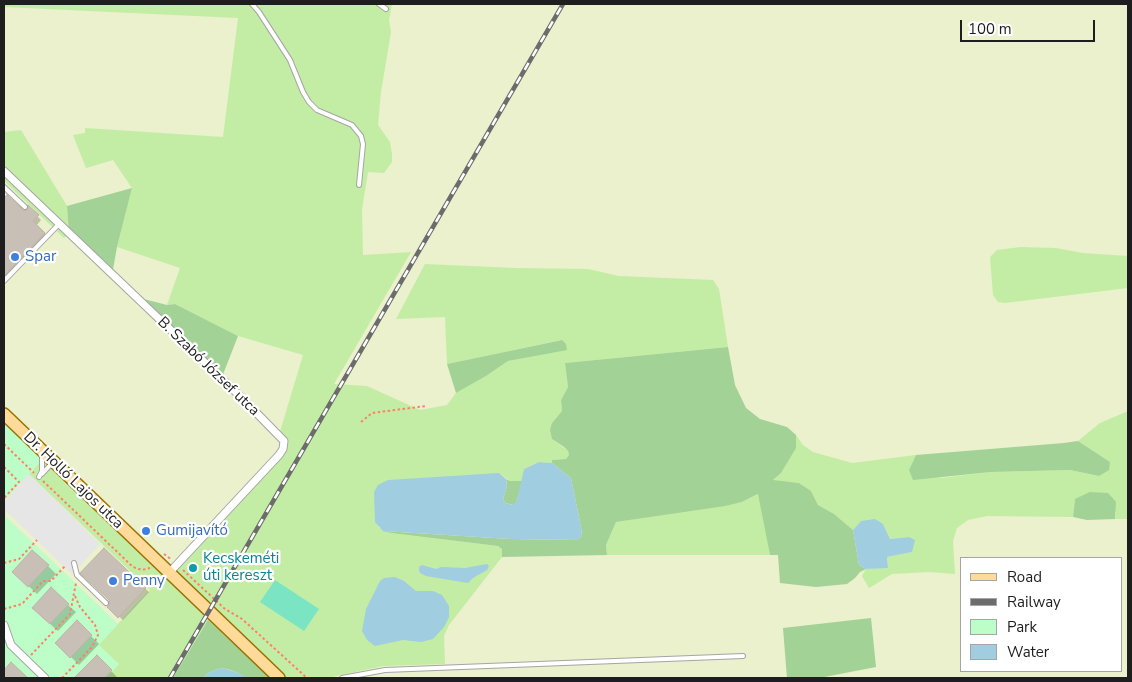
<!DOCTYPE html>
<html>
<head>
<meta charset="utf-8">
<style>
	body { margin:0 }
	#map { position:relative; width:1132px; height:682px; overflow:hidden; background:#f0ece3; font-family:"Nunito Sans",sans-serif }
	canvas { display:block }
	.frame { position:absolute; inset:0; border:5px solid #1e1e1e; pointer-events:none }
	.legend { position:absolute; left:960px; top:557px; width:162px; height:115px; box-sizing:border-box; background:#fff; border:1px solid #a5a5a5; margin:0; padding:6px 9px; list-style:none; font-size:15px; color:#1e1e1e }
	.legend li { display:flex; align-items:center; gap:10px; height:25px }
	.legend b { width:25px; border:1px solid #a5a5a5 }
	.scale { position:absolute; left:960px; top:20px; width:135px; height:22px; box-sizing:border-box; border:2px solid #1e1e1e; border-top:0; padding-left:6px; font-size:15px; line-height:18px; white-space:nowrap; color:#1e1e1e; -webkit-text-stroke:4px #fff; paint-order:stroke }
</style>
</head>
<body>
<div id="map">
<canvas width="1132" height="682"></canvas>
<div class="frame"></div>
<ul class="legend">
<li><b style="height:6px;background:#ffda99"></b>Road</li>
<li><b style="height:6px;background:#6c6c6c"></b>Railway</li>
<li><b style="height:14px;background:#bdfdc7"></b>Park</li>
<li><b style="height:14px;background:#a0cde0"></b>Water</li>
</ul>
<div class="scale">100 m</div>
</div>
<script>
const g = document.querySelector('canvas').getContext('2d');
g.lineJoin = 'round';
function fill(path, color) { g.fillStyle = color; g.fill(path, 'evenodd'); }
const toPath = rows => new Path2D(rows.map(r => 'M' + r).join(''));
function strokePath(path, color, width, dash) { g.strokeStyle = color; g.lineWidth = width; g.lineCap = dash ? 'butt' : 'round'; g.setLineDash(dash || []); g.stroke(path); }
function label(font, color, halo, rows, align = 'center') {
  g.font = font + ' "Nunito Sans",sans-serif'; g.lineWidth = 4.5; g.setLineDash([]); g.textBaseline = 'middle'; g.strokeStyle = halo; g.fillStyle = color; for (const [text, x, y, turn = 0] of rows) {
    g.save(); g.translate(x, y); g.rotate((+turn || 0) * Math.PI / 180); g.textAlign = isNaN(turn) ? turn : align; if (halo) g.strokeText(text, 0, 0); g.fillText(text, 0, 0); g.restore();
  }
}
fill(toPath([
	[4,4,1128,4,1128,678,4,678],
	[961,558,1121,558,1121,671,961,671]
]), '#ebf0cd');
fill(toPath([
	[4,4,392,4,389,20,391,32,381,92,378,125,390,142,392,154,392,162,384,173,368,172,362,209,363,255,411,252,334,384,367,386,420,410,447,405,456,393,486,376,508,361,567,349,561,340,447,364,445,317,396,319,425,264,516,268,588,269,619,276,713,280,719,289,728,347,565,363,568,387,561,400,562,411,552,423,552,439,568,451,569,455,566,459,552,460,552,463,539,462,524,469,522,481,510,481,499,473,378,527,391,533,498,546,502,549,502,557,449,625,444,636,445,664,383,666,328,678,270,678,208,620,173,678,106,678,119,664,98,645,150,590,29,474,47,455,168,571,284,447,279,435,303,355,238,336,175,304,167,305,180,268,117,247,132,188,113,160,86,168,73,135,85,133,85,128,223,137,238,18,4,7],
	[21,130,67,206,69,234,64,238,4,181,4,132],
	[1021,247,1056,248,1083,253,1128,256,1128,288,1005,303,998,302,993,295,990,257,997,250],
	[1128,411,1128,519,1115,519,1116,512,1075,499,1073,517,987,516,968,520,957,528,953,541,955,574,929,572,892,574,869,588,862,576,866,569,888,567,887,557,912,552,909,537,890,539,883,524,861,521,853,530,834,514,818,505,811,491,799,483,772,481,781,473,795,448,796,435,803,445,813,452,852,463,916,455,909,470,941,478,991,472,1070,470,1099,476,1110,462,1078,441,1100,423],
	[759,494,770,555,607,555,606,545,616,522,742,502]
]), '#c3eda5');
fill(toPath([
	[132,188,117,247,112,275,69,234,67,206],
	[136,297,167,305,175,304,238,336,222,377],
	[562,340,566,344,567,350,508,361,486,376,456,393,447,364],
	[728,347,735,385,746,408,760,419,787,427,796,435,796,448,781,473,773,480,799,483,811,491,818,505,834,514,853,530,859,565,866,569,860,572,855,578,847,584,816,587,780,583,778,555,770,555,758,494,742,502,725,506,616,522,606,545,607,555,502,557,502,549,498,546,391,533,383,531,510,539,577,540,582,536,581,527,571,478,552,463,552,460,566,459,569,455,568,451,564,447,552,439,550,430,552,423,562,411,561,400,568,387,565,363],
	[1078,441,1110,462,1109,470,1099,476,1070,470,991,472,913,480,909,470,916,455,1064,443],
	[506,479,510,481,522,481,517,500,514,505,505,503,503,499,507,486],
	[1090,492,1108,493,1116,502,1115,519,1087,520,1073,517,1075,499],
	[871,618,876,667,819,678,787,678,783,628],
	[208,620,270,678,244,678,242,675,231,670,221,668,208,673,203,678,173,678]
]), '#a2d295');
fill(toPath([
	[4,422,43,459,4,501],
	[4,515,118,624,99,645,119,664,106,678,4,678]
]), '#bdfdc7');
fill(toPath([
	[275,580,319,609,304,631,260,602]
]), '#7be4c3');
fill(toPath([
	[29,474,100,544,72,574,7,512,4,515,4,502]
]), '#e6e6e6');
fill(toPath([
	[539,462,552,463,571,478,581,527,582,536,577,540,510,539,383,531,375,522,374,492,378,485,388,480,499,473,506,479,507,486,503,499,505,503,513,505,517,500,524,469],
	[875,519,883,524,890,539,909,537,915,540,912,552,887,557,888,568,866,569,859,565,853,530,861,521],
	[487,564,489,566,487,570,473,578,468,583,426,576,420,573,419,570,419,567,422,565,436,569,441,567,465,568],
	[395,577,404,581,416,591,433,591,442,595,449,606,449,617,444,627,433,639,421,642,403,640,375,646,367,640,362,631,366,609,380,581,384,578],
	[221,668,230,670,243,675,244,678,203,678,208,673]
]), '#a0cde0');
fill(toPath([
	[7,197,22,211,28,211,29,208,41,220,36,226,48,237,5,282,4,285,4,200],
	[104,550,149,592,123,620,108,607,111,605],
	[33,551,56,574,37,594,14,572],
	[68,605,76,612,58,631,41,616],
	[77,622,99,644,79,665,57,643],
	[97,657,118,678,80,678,78,676]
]), '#0003');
const building = toPath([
	[7,195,23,210,27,210,28,205,39,215,33,221,45,233,4,276,4,198,7,195],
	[104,548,146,588,118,618,107,607,109,604,109,600,80,573,104,548],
	[32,550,49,565,28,587,12,572,32,550],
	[51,587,69,604,50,624,32,608,51,587],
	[77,620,92,635,70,658,55,643,77,620],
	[97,655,112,670,104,678,74,678,97,655],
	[11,662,28,678,4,678,4,670,11,662]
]);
fill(building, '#c8bfb6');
strokePath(building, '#c2b4a4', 1);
const service = toPath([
	[252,4,259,12,290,60,303,92,309,102,317,110,352,125,361,136,363,144,359,185],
	[379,4,386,9],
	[4,187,25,207],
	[4,281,59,224],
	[42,474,52,463],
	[39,477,42,471,42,456],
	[74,563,77,575,106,603],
	[342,678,385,670,743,656]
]);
const minor = toPath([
	[4,171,241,397,284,441,283,449,279,455,169,573],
	[4,625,11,645,45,678]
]);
const primary = toPath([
	[4,414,279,678]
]);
strokePath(service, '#a5a5a5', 6);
strokePath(minor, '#a5a5a5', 9);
strokePath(primary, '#987100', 14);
strokePath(toPath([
	[361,422,372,413,426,406],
	[4,444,34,473],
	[4,467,19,482,4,498],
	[43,481,133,567,142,570,150,568],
	[164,554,172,560],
	[4,563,19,559,37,540],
	[183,570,225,609,242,619,307,678],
	[4,609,22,604,43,581,51,581,65,566],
	[31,655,70,614,76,583],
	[62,678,92,647,98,635,95,625,80,607,74,594]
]), '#ff8065', 2, [2.5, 2.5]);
strokePath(service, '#fff', 4);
strokePath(minor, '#fff', 7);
strokePath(primary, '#ffda99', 11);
const rail = toPath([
	[170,678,563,4]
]);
strokePath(rail, '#6c6c6c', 4.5);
strokePath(rail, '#fff', 2.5, [8]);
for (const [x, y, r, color] of [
	[15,257,5,"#3f7fe0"],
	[146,531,5,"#3f7fe0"],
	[193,568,5,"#0f9aa8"],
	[113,581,5,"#3f7fe0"]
]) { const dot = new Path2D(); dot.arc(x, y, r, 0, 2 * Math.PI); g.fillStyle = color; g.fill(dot); strokePath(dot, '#fff', 2); }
label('15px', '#366cbe', '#fff', [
	["Spar",25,257],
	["Gumijavító",156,531],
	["Penny",123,581]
], 'left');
label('15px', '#1e1e1e', '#fff', [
	["B. Szabó József utca",208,367,44],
	["Dr. Holló Lajos utca",73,481,44]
]);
label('15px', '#0d838f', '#fff', [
	["Kecskeméti",203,559],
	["úti kereszt",203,576]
], 'left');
</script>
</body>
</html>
